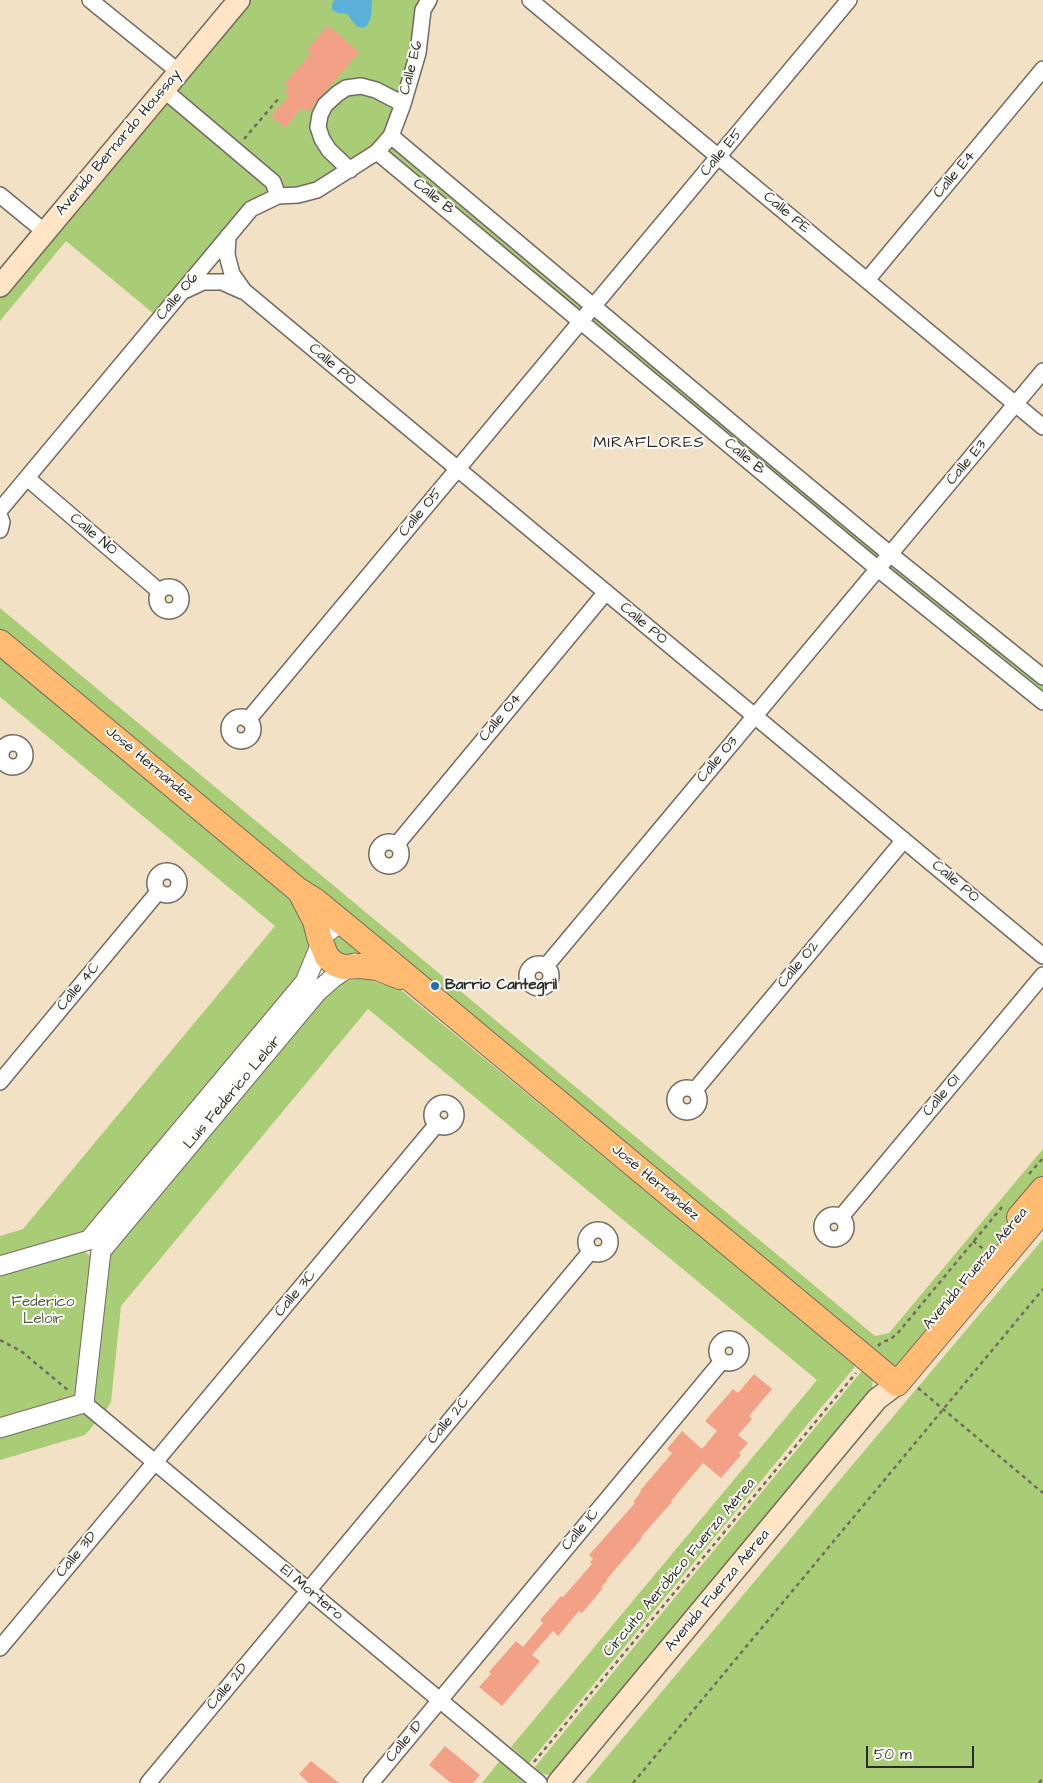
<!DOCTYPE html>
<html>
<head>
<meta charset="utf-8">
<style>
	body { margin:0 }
	#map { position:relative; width:1043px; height:1783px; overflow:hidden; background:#f3e1c5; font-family:"Architects Daughter",sans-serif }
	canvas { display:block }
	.scale { position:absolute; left:866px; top:1746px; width:108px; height:22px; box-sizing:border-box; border:2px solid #2b2b2b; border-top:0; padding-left:6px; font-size:15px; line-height:18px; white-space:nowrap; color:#2b2b2b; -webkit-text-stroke:4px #fdfcf7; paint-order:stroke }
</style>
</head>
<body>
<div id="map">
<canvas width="1043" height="1783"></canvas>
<div class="scale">50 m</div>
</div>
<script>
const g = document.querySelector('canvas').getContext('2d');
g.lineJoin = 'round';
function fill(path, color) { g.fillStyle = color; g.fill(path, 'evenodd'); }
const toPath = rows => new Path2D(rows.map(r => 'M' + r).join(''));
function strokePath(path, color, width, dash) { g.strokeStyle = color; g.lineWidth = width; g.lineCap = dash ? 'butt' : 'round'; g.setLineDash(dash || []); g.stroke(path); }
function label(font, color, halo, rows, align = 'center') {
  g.font = font + ' "Architects Daughter",sans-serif'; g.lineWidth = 4; g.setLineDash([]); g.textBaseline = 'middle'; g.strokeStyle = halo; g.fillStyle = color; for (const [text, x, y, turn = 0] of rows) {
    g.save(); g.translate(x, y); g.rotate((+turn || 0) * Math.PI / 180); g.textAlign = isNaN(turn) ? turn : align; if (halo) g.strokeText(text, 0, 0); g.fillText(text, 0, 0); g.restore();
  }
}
fill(toPath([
	[239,0,429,0,391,136,1043,677,1043,702,378,152,338,178,251,209,160,319,66,241,0,321,0,286],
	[0,608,875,1336,889,1333,1043,1149,1043,1210,897,1384,413,982,343,967,307,905,0,642],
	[0,655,236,852,290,900,299,909,311,945,301,978,80,1236,0,1259,0,1236,23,1229,275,926,0,697],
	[357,979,370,980,401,990,842,1353,858,1363,529,1763,511,1747,817,1380,368,1009,121,1306,111,1402,106,1410,92,1398,106,1258,314,1001,343,982],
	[1043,1239,1043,1783,585,1783,918,1387],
	[82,1250,92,1257,78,1394,73,1400,0,1422,0,1275],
	[865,1367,873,1377,872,1390,553,1773,547,1775,541,1773,535,1767],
	[85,1412,97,1421,85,1435,0,1460,0,1434],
	[501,1759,533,1783,482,1783]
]), '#a9cd76');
fill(toPath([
	[335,0,372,0,371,17,367,26,363,28,356,26,347,14,338,13,332,10,332,3]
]), '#5cb1d8');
fill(toPath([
	[328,25,359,52,308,112,302,107,285,128,271,116,289,96,284,92,288,87,284,84,311,53,307,50],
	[754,1374,772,1389,749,1416,752,1419,738,1435,748,1443,739,1453,741,1455,721,1478,703,1463,671,1501,672,1502,641,1537,642,1538,606,1580,607,1581,601,1587,603,1588,582,1613,579,1611,558,1636,553,1631,532,1655,540,1661,502,1706,479,1687,491,1674,489,1672,516,1641,523,1647,543,1623,540,1620,561,1596,563,1597,592,1564,590,1562,593,1559,589,1555,635,1503,633,1502,641,1492,640,1491,672,1453,667,1449,682,1431,702,1449,717,1431,705,1421,733,1389,738,1393],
	[445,1746,480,1775,473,1783,451,1783,429,1765],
	[311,1761,339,1783,309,1783,299,1774]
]), '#f2a186');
const minor = toPath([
	[90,0,179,72],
	[530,0,1043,427],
	[164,90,273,182,278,196],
	[391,136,749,437,890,554,1043,677],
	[377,152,878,569,1043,702],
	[350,170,329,150,322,139,318,127,320,115,325,105,337,94,346,88,361,86,376,90,403,104],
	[0,195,45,232],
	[228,236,227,255,232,274,244,291,1043,956],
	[867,280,1043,69],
	[186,290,203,282,222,282,242,291],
	[27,478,159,591],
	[0,510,251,209,278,196,298,195,317,190,377,152,391,136,403,104,418,53,423,10,429,0],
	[0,517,2,522,0,530],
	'157 599a12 12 0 1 1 24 0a12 12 0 1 1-24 0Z',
	'229 729a12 12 0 1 1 24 0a12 12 0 1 1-24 0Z',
	[248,720,849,0],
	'1 755a12 12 0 1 1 24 0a12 12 0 1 1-24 0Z',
	'377 854a12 12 0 1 1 24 0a12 12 0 1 1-24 0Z',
	[397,844,606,592],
	'155 883a12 12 0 1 1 24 0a12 12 0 1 1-24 0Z',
	'527 976a12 12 0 1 1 24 0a12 12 0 1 1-24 0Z',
	[546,966,1043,371],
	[0,1082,158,892],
	'675 1100a12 12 0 1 1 24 0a12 12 0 1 1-24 0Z',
	[695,1090,904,840],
	'432 1115a12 12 0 1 1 24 0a12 12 0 1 1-24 0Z',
	'822 1227a12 12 0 1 1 24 0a12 12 0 1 1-24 0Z',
	[841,1217,1043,975],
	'586 1242a12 12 0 1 1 24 0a12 12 0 1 1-24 0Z',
	'717 1351a12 12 0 1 1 24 0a12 12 0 1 1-24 0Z',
	[84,1403,539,1783],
	[0,1648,437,1124],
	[148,1783,590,1252],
	[371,1783,722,1361]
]);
const tertiary = toPath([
	[0,1266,89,1240,305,982,325,934,334,927,344,924],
	[0,1428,84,1403,101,1251,318,991,333,978,355,963]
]);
const secondary = toPath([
	[0,286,239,0],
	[558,1783,877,1399,897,1384]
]);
const primary = toPath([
	[0,642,297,889,316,901,390,962,897,1384,1043,1210],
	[301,894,315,921,319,937,327,957,335,964,343,967,360,966,377,968,400,977],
	[1019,1217,1043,1189]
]);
strokePath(minor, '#716b61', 18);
strokePath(tertiary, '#716b61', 21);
strokePath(secondary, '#716b61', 24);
strokePath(primary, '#716b61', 26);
strokePath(toPath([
	[244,139,279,98],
	[1029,1174,1043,1158],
	[973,1241,986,1251],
	[0,1340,21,1351,69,1391],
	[878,1346,882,1342,889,1340,897,1334,1002,1207],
	[918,1388,1043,1493],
	[534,1762,856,1373],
	[633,1783,1043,1289],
	[1039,1783,1043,1778]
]), '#716b61', 2.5, [4, 4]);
strokePath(minor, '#fff', 15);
strokePath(tertiary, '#fff', 19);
strokePath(secondary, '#ffe4c6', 21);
strokePath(primary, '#febb71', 24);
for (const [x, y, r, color] of [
	[435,986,5,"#1f6fb2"]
]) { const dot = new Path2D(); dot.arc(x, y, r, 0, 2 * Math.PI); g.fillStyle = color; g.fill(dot); strokePath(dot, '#fdfcf7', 2); }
label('15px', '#2b2b2b', '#fdfcf7', [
	["Calle E6",412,68,-76],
	["Avenida Bernardo Houssay",119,143,-50],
	["Calle E5",722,153,-50],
	["Calle E4",955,175,-50],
	["Calle B",433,197,39],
	["Calle PE",786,213,40],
	["Calle O6",178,297,-50],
	["Calle PO",332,365,40],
	["Calle B",744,457,40],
	["Calle E3",967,463,-50],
	["Calle O5",421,513,-50],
	["Calle NO",93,535,40],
	["Calle PO",643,624,40],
	["Calle O4",501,718,-50],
	["Calle O3",718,760,-50],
	["José Hernández",149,765,40],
	["Calle PO",955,882,40],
	["Calle O2",799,965,-50],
	["Calle 4C",79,987,-50],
	["Luis Federico Leloir",233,1093,-50],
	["Calle O1",942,1096,-50],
	["José Hernández",655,1183,40],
	["Avenida Fuerza Aérea",976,1269,-50],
	["Calle 3C",296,1294,-50],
	["Calle 2C",449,1421,-50],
	["Calle 1C",581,1530,-50],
	["Calle 3D",77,1555,-50],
	["Circuito Aeróbico Fuerza Aérea",680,1568,-50],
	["Avenida Fuerza Aérea",718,1591,-50],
	["El Mortero",311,1593,40],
	["Calle 2D",228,1687,-50],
	["Calle 1D",405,1742,-50]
]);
label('bold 15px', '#2b2b2b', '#fdfcf7', [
	["Barrio Cantegril",445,986]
], 'left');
label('15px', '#515c42', '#fdfcf7', [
	["Federico",43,1303],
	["Leloir",43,1320]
]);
g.letterSpacing = '1px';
label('16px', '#2b2b2b', '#fdfcf7', [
	["MIRAFLORES",649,444]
]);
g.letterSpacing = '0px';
</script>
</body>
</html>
